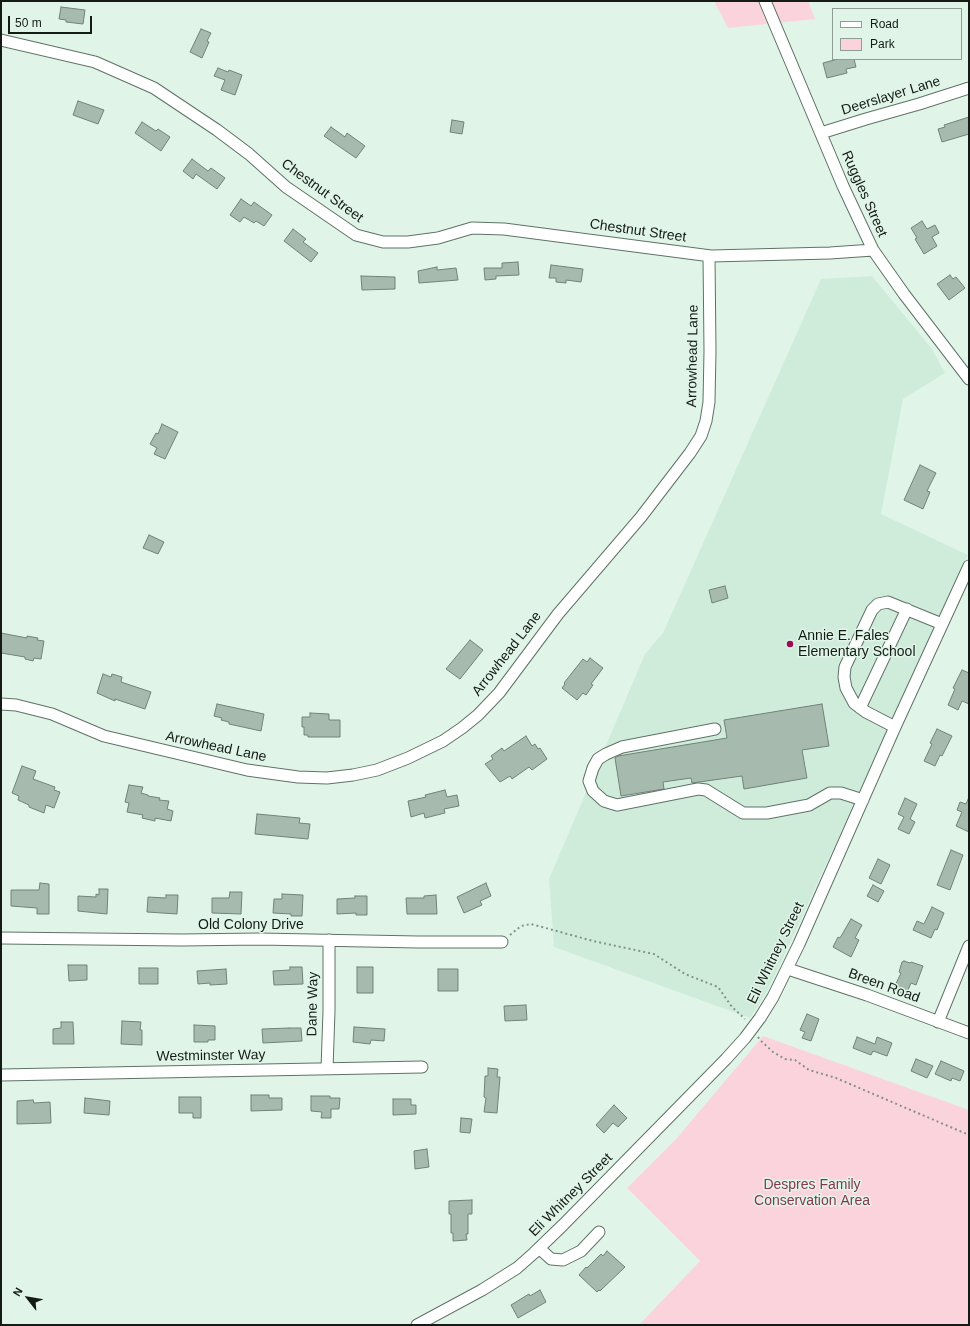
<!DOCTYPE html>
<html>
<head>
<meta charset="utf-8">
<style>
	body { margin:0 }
	#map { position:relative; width:970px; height:1326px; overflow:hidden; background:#e0f5e8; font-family:Arial,sans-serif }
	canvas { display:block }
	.frame { position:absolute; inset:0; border:2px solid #141b17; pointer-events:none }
	.legend { position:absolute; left:832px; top:8px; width:130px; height:52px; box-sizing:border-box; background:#e0f5e8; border:1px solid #8e9e94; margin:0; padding:5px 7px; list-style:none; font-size:12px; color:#141b17 }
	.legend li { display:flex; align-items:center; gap:8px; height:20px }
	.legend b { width:20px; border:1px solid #8e9e94 }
	.north { position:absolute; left:8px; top:1278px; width:40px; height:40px; -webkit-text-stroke:3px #e0f5e8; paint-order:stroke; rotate:301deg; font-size:11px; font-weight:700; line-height:16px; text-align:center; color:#141b17 }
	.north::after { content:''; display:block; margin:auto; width:14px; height:18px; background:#141b17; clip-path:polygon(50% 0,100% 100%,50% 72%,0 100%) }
	.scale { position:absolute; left:8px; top:16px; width:84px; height:18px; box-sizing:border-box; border:2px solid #141b17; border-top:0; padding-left:5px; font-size:12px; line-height:14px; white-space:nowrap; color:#141b17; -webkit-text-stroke:3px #e0f5e8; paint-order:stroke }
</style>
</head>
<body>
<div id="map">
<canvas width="970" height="1326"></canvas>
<div class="frame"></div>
<ul class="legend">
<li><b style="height:5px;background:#fff"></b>Road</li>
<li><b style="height:11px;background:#fbd3dd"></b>Park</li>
</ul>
<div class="north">N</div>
<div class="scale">50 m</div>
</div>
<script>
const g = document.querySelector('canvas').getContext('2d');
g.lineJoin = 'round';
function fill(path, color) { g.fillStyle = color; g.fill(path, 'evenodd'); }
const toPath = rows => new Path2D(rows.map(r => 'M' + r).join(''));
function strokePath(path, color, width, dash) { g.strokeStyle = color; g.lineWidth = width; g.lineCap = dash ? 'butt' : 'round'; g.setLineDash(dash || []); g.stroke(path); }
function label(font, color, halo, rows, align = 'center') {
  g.font = font + ' Arial,sans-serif'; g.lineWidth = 3; g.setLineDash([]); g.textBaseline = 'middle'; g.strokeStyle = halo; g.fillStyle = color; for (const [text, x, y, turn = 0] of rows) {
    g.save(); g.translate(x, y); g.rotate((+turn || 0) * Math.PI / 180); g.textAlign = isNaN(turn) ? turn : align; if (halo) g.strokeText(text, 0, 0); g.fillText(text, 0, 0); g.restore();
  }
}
fill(toPath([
	[872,276,932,349,945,373,903,399,881,514,968,555,779,967,766,993,750,1018,554,947,549,879,645,654,663,633,821,279]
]), '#cfecdb');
fill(toPath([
	[714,1,808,1,815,19,728,28],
	[763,1036,969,1110,969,1325,639,1325,700,1261,627,1188,677,1138]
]), '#fbd3dd');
const building = toPath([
	[61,7,85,10,83,24,66,22,66,20,59,19,61,7],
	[201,29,211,33,207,41,209,42,202,58,190,52,201,29],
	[838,59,854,59,856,67,846,69,847,73,827,78,823,63,838,59],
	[218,68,228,72,229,70,242,75,235,95,221,90,225,80,214,76,218,68],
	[78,101,104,110,98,124,73,115,78,101],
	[969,117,969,134,942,142,938,129,945,127,944,125,969,117],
	[452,120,464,122,462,134,450,132,452,120],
	[142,122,156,131,158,129,170,137,161,151,135,133,142,122],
	[331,127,345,137,347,133,365,146,356,158,324,136,331,127],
	[192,159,208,171,211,168,225,178,217,189,196,174,193,179,183,171,192,159],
	[241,199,251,206,254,202,272,215,264,226,256,221,254,223,244,217,240,222,230,215,241,199],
	[922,221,927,229,935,225,939,233,932,237,937,246,924,254,915,239,917,238,911,228,922,221],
	[293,229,306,239,303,242,318,253,311,262,284,241,293,229],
	[518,262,519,275,496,276,496,279,485,280,484,268,502,268,502,263,518,262],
	[551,265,583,269,581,282,566,280,566,283,556,282,556,278,549,278,551,265],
	[437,267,437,270,456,268,458,280,419,283,418,271,437,267],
	[950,275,953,279,956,277,965,288,949,300,937,284,950,275],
	[361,276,395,277,395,289,362,290,361,276],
	[162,424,178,432,165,459,154,454,157,448,150,444,156,433,158,434,162,424],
	[920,465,936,473,927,491,930,492,923,509,904,500,920,465],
	[149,535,164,542,158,554,143,548,149,535],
	[725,586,728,598,712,603,709,590,725,586],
	[1,633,27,638,27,636,38,638,37,640,44,641,41,659,34,658,33,661,25,659,25,657,1,653,1,633],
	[470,640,483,650,460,679,446,669,470,640],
	[590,658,603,668,591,684,593,685,586,695,583,693,577,700,562,688,565,684,564,683,583,659,587,662,590,658],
	[962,670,969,673,969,704,962,701,958,710,948,705,955,689,953,688,962,670],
	[103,674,111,677,112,674,122,677,121,682,151,692,145,709,115,699,115,701,97,693,103,674],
	[217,704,264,714,261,731,229,724,229,722,221,720,222,718,214,716,217,704],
	[822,704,829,746,802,750,807,778,744,789,742,776,692,783,691,778,663,782,664,789,621,796,615,758,618,756,727,738,724,720,822,704],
	[310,713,329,714,329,720,340,720,340,737,308,737,308,735,304,735,304,727,302,727,302,717,310,717,310,713],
	[937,729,952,736,942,756,940,755,935,766,924,761,932,744,930,743,937,729],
	[526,736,532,746,535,744,538,749,540,748,547,759,532,770,529,767,512,779,510,776,500,782,485,764,493,759,491,756,502,748,504,751,526,736],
	[22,766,36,771,33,779,55,787,54,790,60,792,54,808,46,805,44,813,29,807,29,805,18,800,19,796,12,793,22,766],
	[129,785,143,787,141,793,148,795,148,796,160,798,159,800,169,801,167,809,173,811,171,821,155,818,155,821,142,818,143,815,127,812,129,803,125,802,129,785],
	[445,790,447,797,457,795,459,806,444,809,445,813,425,818,424,813,411,817,408,801,426,797,425,795,445,790],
	[969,797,969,832,956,826,962,812,957,810,960,802,966,804,969,797],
	[905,798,917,804,910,819,915,822,909,834,898,829,904,817,898,814,905,798],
	[257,814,300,818,299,823,310,824,308,839,255,834,257,814],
	[951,850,963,855,950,890,937,885,951,850],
	[878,859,890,865,881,884,869,878,878,859],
	[40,883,49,884,49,914,37,914,37,908,11,906,11,890,39,890,40,883],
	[486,883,491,896,480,901,482,905,464,913,457,897,486,883],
	[873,885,884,891,878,902,867,896,873,885],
	[99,889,108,889,107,914,78,911,78,896,96,897,96,894,99,895,99,889],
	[230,892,242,892,241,914,212,913,212,898,229,898,230,892],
	[282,894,303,895,302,916,291,916,291,914,273,913,274,899,282,899,282,894],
	[166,895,178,895,177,914,147,912,148,897,166,898,166,895],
	[436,895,437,914,407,914,406,898,424,898,424,896,436,895],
	[355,896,367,896,367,915,356,915,356,913,337,914,337,899,355,898,355,896],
	[932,907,944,913,937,930,935,929,931,938,913,930,917,921,924,924,932,907],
	[851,919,862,925,855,938,859,940,851,957,833,947,838,937,840,938,851,919],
	[904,961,910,963,911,962,923,966,916,985,911,983,906,995,893,990,901,973,899,972,902,962,904,961],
	[68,965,87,965,87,980,69,981,68,965],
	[290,967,302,967,303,984,274,985,273,971,290,970,290,967],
	[357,967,373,967,373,993,357,993,357,967],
	[139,968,158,968,158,984,139,984,139,968],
	[226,969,227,984,210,985,210,983,198,984,197,971,226,969],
	[438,969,458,969,458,991,438,991,438,969],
	[526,1005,527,1020,505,1021,504,1006,526,1005],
	[807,1014,819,1019,811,1041,802,1038,805,1032,800,1030,807,1014],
	[122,1021,141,1022,140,1030,142,1030,142,1045,121,1044,122,1021],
	[61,1022,73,1022,74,1044,53,1044,53,1029,61,1028,61,1022],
	[194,1025,215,1026,215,1040,208,1040,208,1042,194,1042,194,1025],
	[354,1027,385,1029,384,1041,371,1040,370,1044,353,1042,354,1027],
	[289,1028,301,1028,302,1041,263,1043,262,1029,289,1028],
	[857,1037,875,1044,877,1037,892,1043,887,1056,873,1051,871,1055,853,1048,857,1037],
	[916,1059,933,1066,927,1078,911,1071,916,1059],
	[941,1061,964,1071,960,1081,952,1078,951,1081,935,1074,941,1061],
	[488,1068,498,1069,497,1077,500,1077,497,1113,484,1112,486,1098,484,1097,485,1076,488,1076,488,1068],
	[251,1095,269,1095,269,1098,282,1098,282,1110,251,1111,251,1095],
	[311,1096,330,1096,330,1098,340,1098,339,1109,331,1109,331,1118,321,1118,322,1112,311,1111,311,1096],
	[179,1097,201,1097,201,1118,193,1118,193,1113,179,1113,179,1097],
	[85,1098,110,1101,109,1115,84,1113,85,1098],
	[393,1099,411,1099,411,1105,416,1105,416,1114,393,1115,393,1099],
	[33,1100,34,1103,50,1102,51,1123,17,1124,17,1101,33,1100],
	[614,1105,627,1118,618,1127,613,1123,604,1133,596,1125,614,1105],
	[461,1118,472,1119,470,1133,460,1132,461,1118],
	[427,1149,429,1167,415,1169,414,1151,427,1149],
	[472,1200,472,1214,468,1214,468,1234,466,1234,467,1240,453,1241,453,1233,451,1233,451,1214,449,1214,449,1201,472,1200],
	[607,1251,625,1267,600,1291,599,1290,597,1292,579,1275,586,1267,587,1268,601,1254,603,1256,607,1251],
	[540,1290,546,1302,518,1318,511,1305,529,1294,530,1296,540,1290]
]);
fill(building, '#a6baae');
strokePath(building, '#708378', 1);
const minor = toPath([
	[765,1,843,186,873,250,904,294,969,379],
	[1,40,95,62,154,88,217,130,249,154,286,187,356,235,383,242,408,242,438,238,472,228,504,229,711,256,830,253,873,250],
	[821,133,866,119,919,104,969,88],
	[1,704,16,705,52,714,104,736,247,770,298,777,327,778,353,775,377,770,408,758,443,741,462,728,478,715,499,693,558,614,641,517,690,453,701,436,706,421,709,402,710,351,709,256],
	[860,708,907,609],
	[895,727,866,712,854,703,846,688,844,677,845,667,872,610,878,604,888,602,942,624],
	[715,729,622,747,606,754,598,759,593,768,589,781,593,791,604,801,617,805,698,789,706,790,743,813,767,813,809,805,830,793,841,793,863,800],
	[1,938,182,940,259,939,418,942,502,942],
	[788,969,867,995,969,1033],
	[938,1022,969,946],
	[327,1069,329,1011,329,940],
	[1,1075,422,1067],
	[539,1248,551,1259,563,1260,581,1251,599,1232],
	[417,1325,482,1290,517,1268,534,1253,563,1225,726,1059,745,1038,760,1018,773,997,799,944,895,727,969,566]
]);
strokePath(minor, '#5f7267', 13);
strokePath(toPath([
	[510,935,521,926,531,924,593,941,654,954,685,974,718,987,732,1007,745,1019],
	[758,1037,760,1040,773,1052,785,1059,795,1060,809,1070,836,1078,969,1135]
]), '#84938a', 2, [2, 3]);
strokePath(minor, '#fff', 11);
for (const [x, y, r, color] of [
	[790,644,4,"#9e0952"]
]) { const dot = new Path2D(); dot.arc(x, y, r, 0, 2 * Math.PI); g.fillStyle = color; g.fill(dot); strokePath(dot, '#e0f5e8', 1.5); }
label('14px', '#141b17', '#e0f5e8', [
	["Deerslayer Lane",891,96,-17],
	["Chestnut Street",322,191,36],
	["Ruggles Street",864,194,66],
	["Chestnut Street",638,231,8],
	["Arrowhead Lane",693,356,-89],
	["Arrowhead Lane",507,654,-52],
	["Arrowhead Lane",216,747,12],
	["Old Colony Drive",251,925],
	["Eli Whitney Street",776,953,-64],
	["Breen Road",884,986,20],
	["Dane Way",313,1004,-89],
	["Westminster Way",211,1056,-1],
	["Eli Whitney Street",571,1195,-45]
]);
label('14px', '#141b17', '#e0f5e8', [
	["Annie E. Fales",798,636],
	["Elementary School",798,652]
], 'left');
label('14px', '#873652', '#e0f5e8', [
	["Despres Family",812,1185],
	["Conservation Area",812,1201]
]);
</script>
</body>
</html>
